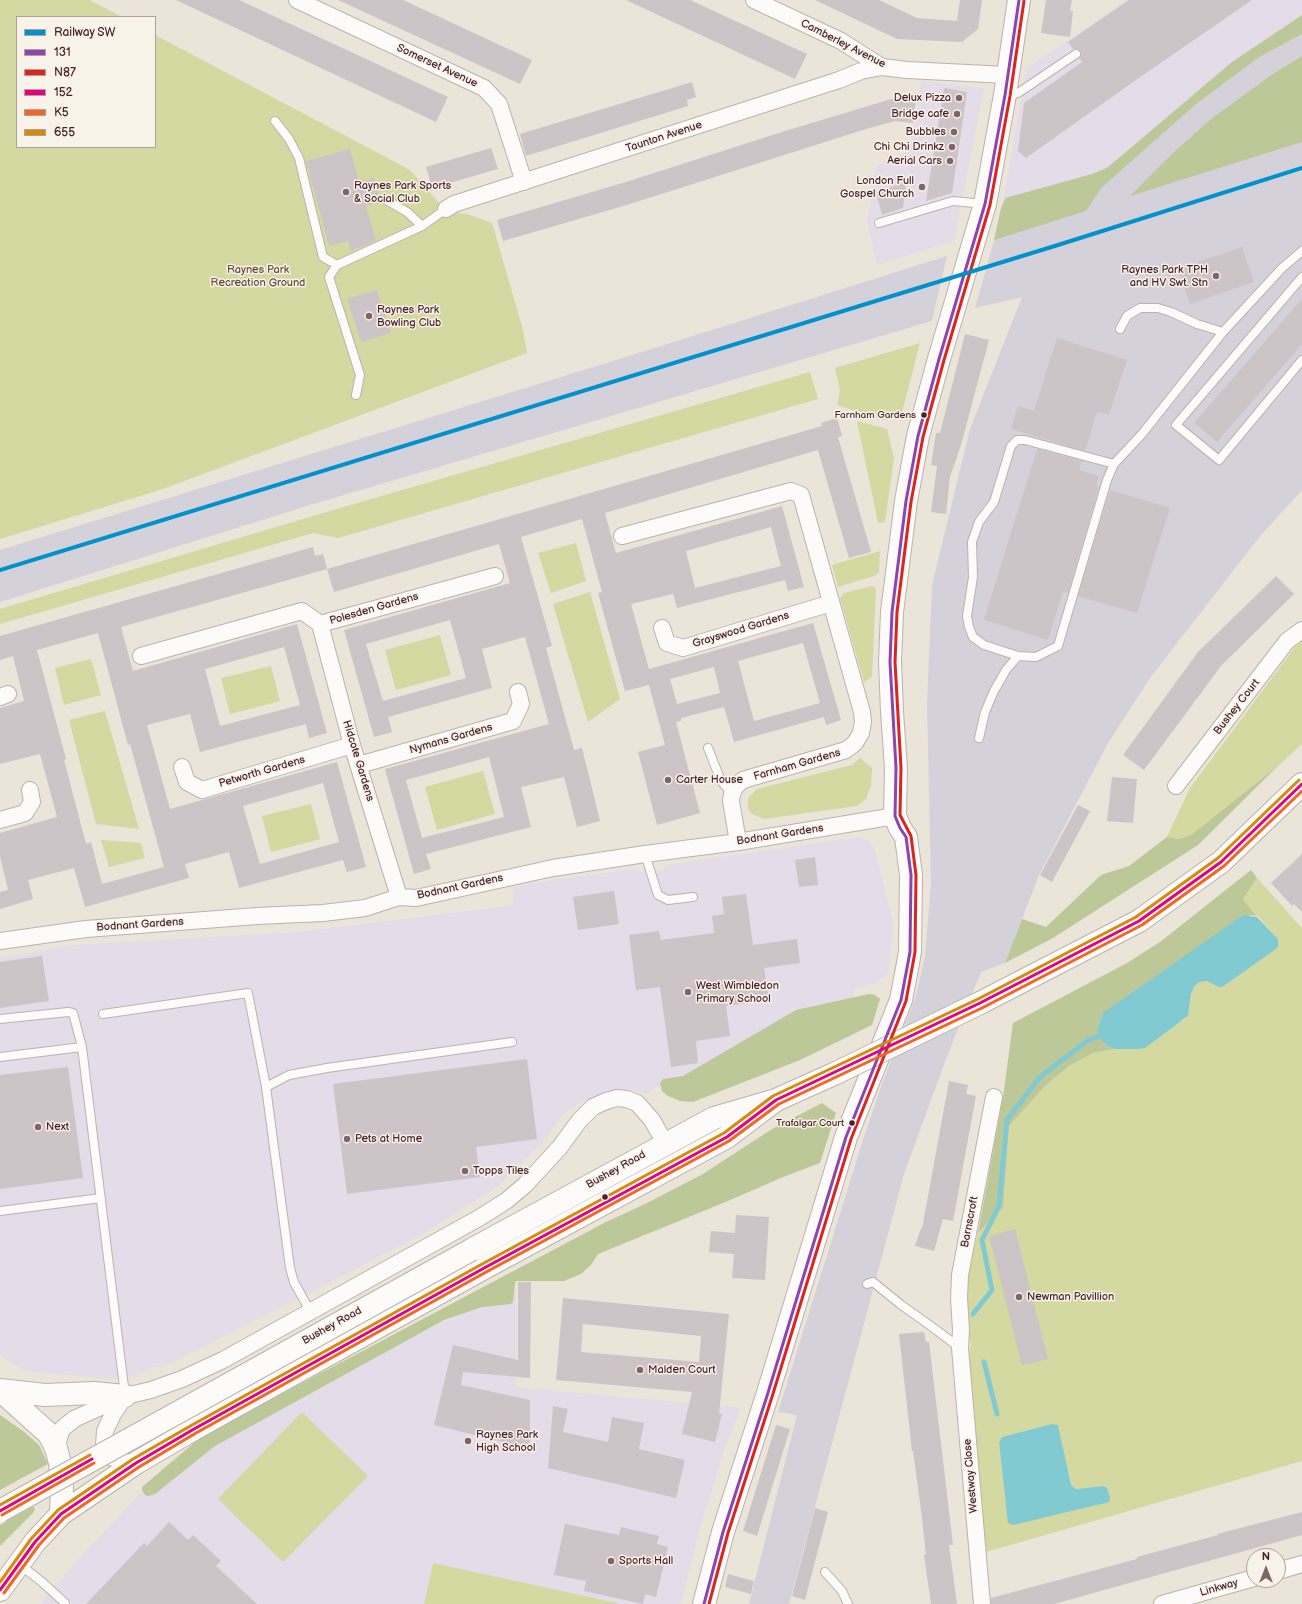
<!DOCTYPE html>
<html>
<head>
<meta charset="utf-8">
<style>
	body { margin:0 }
	#map { position:relative; width:1302px; height:1604px; overflow:hidden; background:#ebe4d8; font-family:"Balsamiq Sans",sans-serif }
	canvas { display:block }
	.legend { position:absolute; left:16px; top:16px; width:140px; height:132px; box-sizing:border-box; background:#f7f3e8; border:1px solid #b29e9c; margin:0; padding:5px 7px; list-style:none; font-size:12px; color:#4a1f2b }
	.legend li { display:flex; align-items:center; gap:8px; height:20px }
	.legend b { width:20px; border:1px solid #b29e9c }
	.north { position:absolute; left:1246px; top:1548px; width:40px; height:40px; box-sizing:border-box; background:#f7f3e8; border:1px solid #b29e9c; border-radius:50%; rotate:0deg; font-size:11px; font-weight:700; line-height:16px; text-align:center; color:#4a1f2b }
	.north::after { content:''; display:block; margin:auto; width:14px; height:18px; background:#826468; clip-path:polygon(50% 0,100% 100%,50% 72%,0 100%) }
</style>
</head>
<body>
<div id="map">
<canvas width="1302" height="1604"></canvas>
<ul class="legend">
<li><b style="height:5px;background:#0092cb"></b>Railway SW</li>
<li><b style="height:5px;background:#8e44ad"></b>131</li>
<li><b style="height:5px;background:#dc241f"></b>N87</li>
<li><b style="height:5px;background:#e5007d"></b>152</li>
<li><b style="height:5px;background:#f26522"></b>K5</li>
<li><b style="height:5px;background:#d48b09"></b>655</li>
</ul>
<div class="north">N</div>
</div>
<script>
const g = document.querySelector('canvas').getContext('2d');
g.lineJoin = 'round';
function fill(path, color) { g.fillStyle = color; g.fill(path, 'evenodd'); }
const toPath = rows => new Path2D(rows.map(r => 'M' + r).join(''));
function strokePath(path, color, width, dash) { g.strokeStyle = color; g.lineWidth = width; g.lineCap = dash ? 'butt' : 'round'; g.setLineDash(dash || []); g.stroke(path); }
function label(font, color, halo, rows, align = 'center') {
  g.font = font + ' "Balsamiq Sans",sans-serif'; g.lineWidth = 3; g.setLineDash([]); g.textBaseline = 'middle'; g.strokeStyle = halo; g.fillStyle = color; for (const [text, x, y, turn = 0] of rows) {
    g.save(); g.translate(x, y); g.rotate((+turn || 0) * Math.PI / 180); g.textAlign = isNaN(turn) ? turn : align; if (halo) g.strokeText(text, 0, 0); g.fillText(text, 0, 0); g.restore();
  }
}
fill(toPath([
	[1127,0,1302,0,1302,17,1106,168,1093,174,1004,198,1026,69],
	[921,81,984,88,954,241,877,265,867,220,877,166,911,149],
	[859,837,869,841,875,850,894,926,888,974,874,984,855,988,852,1001,684,1081,655,1088,645,1094,630,1090,613,1090,585,1100,563,1114,544,1141,497,1187,424,1233,337,1279,163,1367,153,1367,135,1376,113,1379,24,1371,0,1355,0,958,73,945,298,932,514,905,513,887,565,878,636,869,641,872,663,870,666,865],
	[516,1290,516,1387,741,1408,725,1447,699,1532,681,1604,40,1604,77,1561,153,1480,341,1368]
]), '#e4dce8');
fill(toPath([
	[1302,17,1302,490,1261,535,1150,678,1108,743,1039,875,1005,963,981,972,946,1059,904,1174,789,1604,749,1604,797,1415,778,1412,862,1143,882,1084,915,999,925,957,931,883,927,704,932,585,970,429,1022,297,975,308,994,241,1004,198,1093,174,1106,168],
	[947,256,932,321,310,505,0,602,0,550,642,352]
]), '#d5d1da');
fill(toPath([
	[0,0,89,0,122,17,17,17,17,147,155,147,155,35,410,170,440,204,449,212,467,214,492,223,522,326,527,353,163,489,0,539],
	[920,343,902,413,885,420,837,405,840,391,835,368],
	[810,372,818,399,338,538,313,533,0,624,0,609,330,511],
	[857,421,887,429,894,458,885,522,878,523],
	[576,543,586,581,551,593,538,553],
	[880,551,879,572,874,576,838,587,832,565],
	[872,586,876,588,872,677,864,682,840,598,844,593],
	[590,592,620,699,588,722,553,604],
	[440,635,451,675,396,690,385,650],
	[1302,641,1302,744,1279,765,1191,835,1179,839,1167,837,1190,788,1295,647],
	[91,659,101,695,64,705,55,668],
	[271,666,280,701,230,714,221,678],
	[105,711,139,829,96,824,69,720],
	[860,758,872,768,871,785,866,799,857,806,764,819,752,814,748,809,748,798,757,789,852,765],
	[483,771,495,814,437,830,425,787],
	[311,804,320,839,271,852,262,816],
	[101,840,141,843,145,858,109,867],
	[1257,878,1302,928,1302,1461,986,1552,969,1353,971,1344,968,1334,965,1283,978,1233,1003,1208,1009,1126,1045,1086,1069,1066,1093,1053,1115,1049,1138,1049,1187,1018,1188,1016,1192,990,1197,984,1200,982,1207,981,1276,949,1278,946,1278,939,1243,899],
	[1052,1424,1057,1425,1071,1485,1076,1489,1103,1486,1009,1523,999,1442,1002,1437],
	[302,1412,368,1476,283,1562,218,1499],
	[433,1563,621,1604,424,1604]
]), '#d3d9a0');
fill(toPath([
	[1302,15,1302,34,1259,57,1196,104,1101,188,1086,211,994,240,1001,208,1006,198,1092,174,1107,168,1232,62],
	[1302,56,1302,142,1130,196,1171,155,1211,119,1270,76],
	[1279,765,1198,845,1053,938,1005,963,1022,919,1046,927,1101,875,1129,866,1167,837,1179,839,1191,835],
	[1251,870,1257,878,1243,899,1257,916,1250,915,1105,1044,1108,1047,1115,1049,1093,1053,1069,1066,1045,1086,1009,1126,1003,1208,978,1233,1003,1097,1013,1023,1127,963,1160,942],
	[869,994,875,995,880,999,872,1025,800,1060,693,1102,680,1101,668,1096,662,1091,660,1083,663,1079,683,1076,796,1010],
	[822,1103,836,1113,820,1163,783,1177,728,1201,598,1254,591,1265,581,1274,564,1281,516,1281,515,1283,513,1302,511,1304,482,1307,444,1320,215,1446,155,1494,148,1496,145,1495,142,1490,142,1487,202,1436,606,1222,645,1204,703,1174,772,1129],
	[0,1415,23,1431,39,1445,48,1464,0,1490],
	[32,1507,34,1507,35,1509,33,1513,0,1546,0,1525]
]), '#bdc898');
fill(toPath([
	[1243,915,1257,917,1278,939,1278,946,1276,949,1222,987,1219,987,1207,981,1200,982,1197,984,1194,987,1191,994,1188,1016,1145,1048,1138,1049,1115,1049,1108,1047,1105,1044,1099,1036,1098,1029,1103,1013],
	[1052,1424,1058,1425,1071,1485,1076,1489,1103,1486,1107,1488,1110,1497,1109,1502,1013,1525,1008,1523,999,1442,1002,1437]
]), '#82cad2');
strokePath(toPath([
	[973,1314,992,1290,982,1240,999,1206,1007,1120,1040,1077,1087,1041,1099,1036],
	[984,1362,997,1414]
]), '#82cad2', 5);
fill(toPath([
	[176,0,239,0,448,97,436,122],
	[338,0,403,0,532,60,520,84],
	[626,0,690,0,807,54,795,79],
	[815,0,879,0,917,18,957,21,960,0,982,0,978,29,962,42,897,39],
	[1046,0,1072,0,1070,11,1073,11,1070,37,1041,33],
	[1129,0,1252,0,1143,75,1026,158,1018,151,1024,103,1082,62,1079,58,1081,54,1080,51,1076,49,1073,49,1068,42],
	[692,82,696,97,687,100,688,106,526,156,520,134],
	[944,88,967,92,952,193,926,201],
	[898,97,916,99,913,123,895,121,866,129,630,204,503,241,497,220,626,182,785,131],
	[491,148,498,169,432,188,426,167],
	[350,149,359,182,374,178,380,201,366,206,376,241,351,251,348,241,329,246,306,161],
	[906,182,903,208,882,215,876,192],
	[1242,247,1254,282,1190,304,1178,269],
	[377,290,391,333,361,342,347,299],
	[1302,299,1302,344,1217,442,1194,423],
	[965,334,989,340,961,445,950,477,946,514,931,512,937,466,931,465,934,446,936,433,940,433],
	[1057,338,1127,360,1109,415,1097,412,1085,451,1011,429,1018,406,1034,411],
	[837,418,842,436,838,437,871,552,849,558,818,450,605,513,616,553,782,506,804,587,788,591,785,580,677,608,673,594,631,604,649,669,813,623,841,720,826,725,824,717,734,742,724,707,681,718,681,721,676,722,700,813,657,825,638,752,665,745,649,685,625,691,598,593,602,592,582,519,521,537,552,646,546,648,574,750,582,748,600,821,577,827,564,777,521,787,531,827,426,854,431,869,414,874,385,769,549,724,525,637,482,649,492,688,388,717,392,732,374,737,344,630,510,583,499,544,334,592,327,569,822,426,821,423],
	[771,527,781,566,695,588,686,551],
	[450,620,466,678,383,701,366,644],
	[803,643,820,703,754,721,738,661],
	[714,667,720,693,677,704,670,679],
	[489,757,504,817,422,838,406,780],
	[1037,449,1082,461,1079,470,1099,476,1096,486,1099,487,1068,593,1063,592,1048,640,984,620],
	[1110,490,1170,508,1137,613,1078,596],
	[313,547,315,556,323,554,327,569,121,627,133,671,297,624,327,733,309,738,306,724,200,752,190,714,147,725,170,809,337,762,366,867,347,872,343,860,239,888,229,852,185,864,189,878,85,907,74,868,28,880,33,899,0,909,0,892,8,890,0,856,0,833,57,817,40,754,0,764,0,708,24,701,13,656,0,660,0,636],
	[98,633,128,745,130,744,164,867,102,884,91,842,86,844,64,760,66,759,37,650],
	[284,647,300,705,220,726,205,669],
	[323,783,339,842,260,864,243,806],
	[1276,576,1294,594,1221,666,1144,770,1123,755,1198,652],
	[1112,777,1137,779,1133,823,1107,821],
	[1078,805,1090,811,1052,882,1040,875],
	[1302,854,1302,912,1294,904,1292,906,1271,883],
	[815,857,818,885,799,887,795,860],
	[614,891,619,924,578,930,573,897],
	[746,894,753,945,797,939,800,963,764,968,769,1000,726,1006,730,1036,696,1041,698,1063,671,1067,660,987,636,990,629,935,659,931,661,940,714,933,712,916,724,914,722,897],
	[42,956,49,1001,0,1008,0,962],
	[527,1059,537,1139,476,1147,480,1177,347,1194,333,1084],
	[68,1067,83,1178,0,1189,0,1075],
	[949,1081,968,1085,966,1094,976,1096,953,1221,943,1219,934,1251,915,1246,921,1228,922,1229],
	[736,1215,769,1217,765,1280,732,1278,734,1254,709,1252,711,1231,735,1233],
	[1015,1229,1048,1359,1022,1365,989,1236],
	[518,1282,531,1282,530,1378,463,1372,461,1385,530,1400,530,1453,506,1448,507,1443,434,1425,453,1345,518,1360],
	[563,1298,729,1314,719,1414,722,1414,715,1442,682,1434,692,1392,556,1380],
	[583,1324,701,1336,699,1362,581,1352],
	[924,1332,926,1342,929,1342,953,1545,949,1545,957,1604,931,1604,924,1555,926,1555,922,1518,913,1451,912,1451,899,1334],
	[553,1406,568,1409,563,1432,608,1442,612,1417,644,1423,639,1449,685,1460,676,1498,548,1468],
	[776,1425,790,1429,757,1536,743,1531],
	[815,1508,828,1512,805,1600,792,1596],
	[1302,1512,1302,1535,1054,1604,991,1604,991,1598,1137,1559,1137,1557,1218,1535,1217,1534],
	[169,1522,188,1540,193,1535,221,1561,216,1566,257,1604,86,1604,144,1543,147,1546],
	[565,1524,619,1535,621,1527,659,1536,657,1544,668,1547,656,1597,645,1594,643,1604,584,1591,586,1581,554,1575],
	[728,1574,754,1581,751,1594,725,1587]
]), '#cdc4c8');
const lane = toPath([
	[1005,95,1018,93,1076,54],
	[275,121,289,139,299,158,323,257,337,265],
	[388,201,407,212,422,226],
	[879,223,953,201,984,204],
	[1302,277,1176,425,1219,460,1302,360],
	[1120,329,1127,316,1140,308,1158,308,1171,312,1197,324,1223,332],
	[356,395,360,375,329,277,337,265,422,226,446,209],
	[1114,464,1025,440,1017,440,1011,446,994,502,979,522,972,542,973,577,967,616,969,627,973,637,984,645,1018,656,1036,657,1058,646,1107,480,1114,464,1142,434,1223,332,1282,268,1302,251],
	[979,738,985,712,994,691,1006,670,1018,656],
	[708,748,721,781,732,794],
	[645,854,658,895,668,900,693,897],
	[103,1014,248,993,266,1087,290,1268,294,1282,310,1311],
	[0,1019,68,1012,73,1013,82,1047,125,1395],
	[0,1057,82,1047],
	[266,1087,289,1075,327,1068,512,1042],
	[0,1211,101,1198],
	[867,1284,873,1282,900,1304,935,1329,960,1348],
	[19,1564,42,1582,65,1603],
	[825,1572,842,1591,848,1604]
]);
const street = toPath([
	[297,0,484,88,499,104,524,182],
	[754,0,841,41,882,67,907,70,1008,75],
	[446,209,454,204,839,80,861,71,882,67],
	[622,536,791,491,801,495,862,712,863,722,861,733,855,743,846,750,743,780,736,786,732,794,731,801,738,842],
	[320,624,352,745,399,897],
	[662,628,667,643,683,648,831,603],
	[141,656,302,611,320,624,495,576],
	[0,697,8,694],
	[359,765,513,721,521,704,518,692],
	[182,767,187,782,202,790,352,745],
	[1176,786,1287,641,1302,630],
	[0,820,25,813,32,802,30,790],
	[0,941,86,929,257,916,323,913,365,908,399,897,416,898,553,868,645,854,738,842,895,816],
	[125,1396,113,1414,105,1431,104,1446,111,1457,122,1462,136,1463],
	[56,1448,62,1429,74,1419,125,1396,151,1390,182,1379,223,1360,479,1218,506,1201,525,1185,560,1147,579,1121,593,1107,606,1101,617,1098,627,1099,637,1103,652,1120,665,1143],
	[1278,1571,1302,1564],
	[982,1604,960,1348,961,1330,959,1298,960,1275,994,1097],
	[1162,1604,1254,1578]
]);
const secondary = toPath([
	[704,1604,723,1532,767,1396,846,1137,901,1000,906,974,910,952,911,875,906,837,900,828,895,816,896,768,892,712,890,662,892,612,896,581,906,501,918,436,939,359,985,204,1005,95,1019,0]
]);
const primary = toPath([
	[980,1003,1139,921,1221,862,1302,784],
	[471,1250,714,1118,776,1100,836,1073],
	[56,1448,60,1463,62,1485,61,1514],
	[0,1590,35,1542,61,1514,136,1463,194,1429,486,1267,727,1137,776,1100]
]);
const highway = toPath([
	[0,1390,45,1395,94,1393,125,1396],
	[0,1390,49,1434,56,1448]
]);
strokePath(lane, '#bbb2ac', 10);
strokePath(street, '#bbb2ac', 18);
strokePath(secondary, '#bbb2ac', 24);
strokePath(primary, '#bbb2ac', 24);
strokePath(highway, '#bbb2ac', 24);
strokePath(lane, '#fcfbf9', 8);
strokePath(street, '#fcfbf9', 16);
strokePath(secondary, '#fcfbf9', 22);
strokePath(primary, '#fcfbf9', 22);
strokePath(highway, '#fcfbf9', 22);
const primaryBridge = toPath([
	[836,1073,980,1003],
	[0,1511,471,1250]
]);
strokePath(primaryBridge, '#bbb2ac', 24, []);
strokePath(primaryBridge, '#fcfbf9', 22);
strokePath(toPath([
	[704,1604,723,1532,767,1396,846,1137,901,1000,910,952,911,875,906,837,900,828,895,816,896,768,890,662,892,612,906,501,918,436,939,359,985,204,1005,95,1019,0]
]), '#8e44ad', 3);
strokePath(toPath([
	[709,1604,728,1533,772,1397,851,1139,906,1001,915,952,916,875,911,836,900,815,901,768,895,662,897,612,911,502,923,437,944,360,990,205,1010,96,1024,1]
]), '#dc241f', 3);
strokePath(toPath([
	[0,1511,92,1459],
	[0,1590,35,1542,61,1514,136,1463,194,1429,486,1267,727,1137,776,1100,980,1003,1139,921,1221,862,1302,784]
]), '#e5007d', 3);
strokePath(toPath([
	[2,1515,94,1463],
	[4,1593,39,1545,64,1518,139,1467,196,1433,488,1271,729,1141,779,1104,982,1008,1142,925,1224,866,1302,791]
]), '#f26522', 3);
strokePath(toPath([
	[0,1505,90,1455],
	[0,1582,31,1539,58,1510,133,1459,192,1425,484,1263,724,1133,773,1096,978,999,1136,917,1218,858,1299,780]
]), '#d48b09', 3);
strokePath(toPath([
	[0,570,1058,245,1302,168]
]), '#0092cb', 4);
for (const [x, y, r, color] of [
	[959,98,4,"#826468"],
	[957,114,4,"#826468"],
	[954,132,4,"#826468"],
	[952,147,4,"#826468"],
	[950,161,4,"#826468"],
	[922,187,4,"#826468"],
	[346,192,4,"#826468"],
	[1216,276,4,"#826468"],
	[369,316,4,"#826468"],
	[924,415,3.5,"#4a1f2b"],
	[668,780,4,"#826468"],
	[688,992,4,"#826468"],
	[852,1123,3.5,"#4a1f2b"],
	[38,1127,4,"#826468"],
	[347,1139,4,"#826468"],
	[465,1171,4,"#826468"],
	[605,1197,3.5,"#4a1f2b"],
	[1019,1297,4,"#826468"],
	[640,1370,4,"#826468"],
	[468,1441,4,"#826468"],
	[611,1561,4,"#826468"]
]) { const dot = new Path2D(); dot.arc(x, y, r, 0, 2 * Math.PI); g.fillStyle = color; g.fill(dot); strokePath(dot, '#f7f3e8', 1.5); }
label('10px', '#4a1f2b', '#f7f3e8', [
	["Farnham Gardens",916,415],
	["Trafalgar Court",844,1123]
], 'right');
label('11px', '#4a1f2b', '#f7f3e8', [
	["Camberley Avenue",843,44,27],
	["Somerset Avenue",437,66,25],
	["Taunton Avenue",664,137,-18],
	["Polesden Gardens",374,609,-16],
	["Grayswood Gardens",741,630,-17],
	["Bushey Court",1237,707,-52],
	["Nymans Gardens",451,739,-16],
	["Hidcote Gardens",358,761,73],
	["Farnham Gardens",797,765,-16],
	["Petworth Gardens",262,772,-16],
	["Bodnant Gardens",780,835,-9],
	["Bodnant Gardens",460,887,-12],
	["Bodnant Gardens",140,925,-4],
	["Bushey Road",616,1170,-29],
	["Barnscroft",970,1222,-79],
	["Bushey Road",332,1326,-29],
	["Westway Close",971,1476,-95],
	["Linkway",1219,1588,-16]
]);
label('11px', '#4a1f2b', '#f7f3e8', [
	["Delux Pizza",951,98,"right"],
	["Bridge cafe",949,114,"right"],
	["Bubbles",946,132,"right"],
	["Chi Chi Drinkz",944,147,"right"],
	["Aerial Cars",942,161,"right"],
	["London Full",914,181,"right"],
	["Gospel Church",914,194,"right"],
	["Raynes Park Sports",354,186],
	["& Social Club",354,199],
	["Raynes Park TPH",1208,270,"right"],
	["and HV Swt. Stn",1208,283,"right"],
	["Raynes Park",377,310],
	["Bowling Club",377,323],
	["Carter House",676,780],
	["West Wimbledon",696,986],
	["Primary School",696,999],
	["Next",46,1127],
	["Pets at Home",355,1139],
	["Topps Tiles",473,1171],
	["Newman Pavillion",1027,1297],
	["Malden Court",648,1370],
	["Raynes Park",476,1435],
	["High School",476,1448],
	["Sports Hall",619,1561]
], 'left');
label('11px', '#684b3d', '#f7f3e8', [
	["Raynes Park",258,270],
	["Recreation Ground",258,283]
]);
</script>
</body>
</html>
